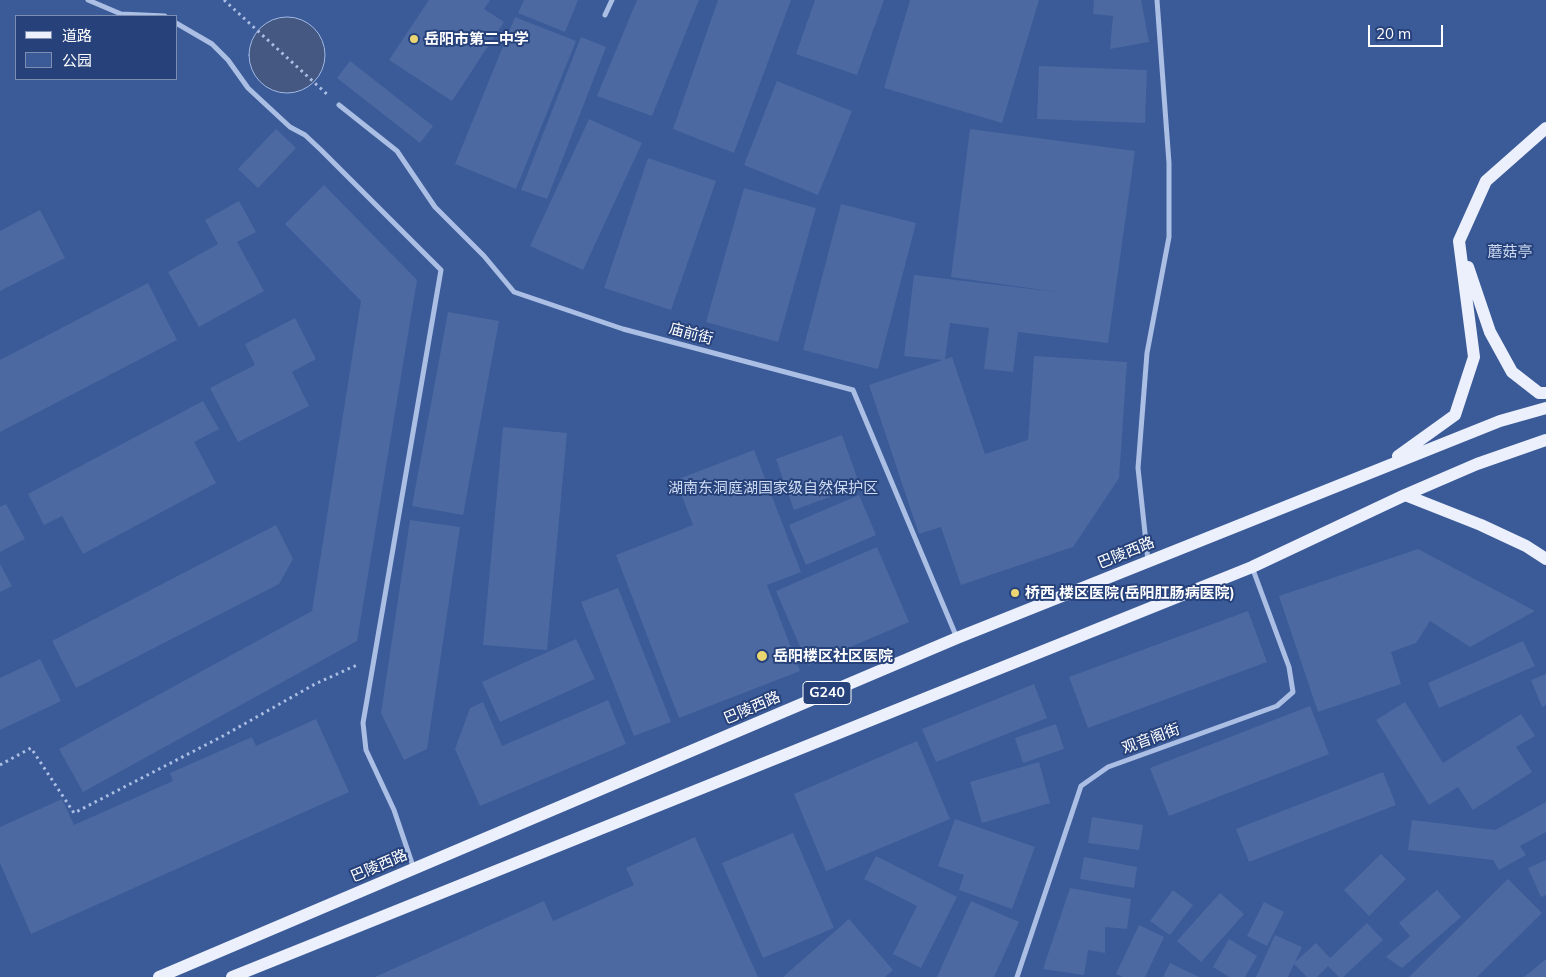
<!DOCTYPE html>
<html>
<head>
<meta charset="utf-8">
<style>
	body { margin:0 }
	#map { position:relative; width:1546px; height:977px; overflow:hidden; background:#27427b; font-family:Mulish,"Noto Sans SC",sans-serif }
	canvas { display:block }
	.legend { position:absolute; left:15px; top:15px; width:162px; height:65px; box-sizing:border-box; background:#27427b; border:1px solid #7d8eb0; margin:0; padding:6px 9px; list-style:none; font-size:15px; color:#fff }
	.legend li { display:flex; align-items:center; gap:10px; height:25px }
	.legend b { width:25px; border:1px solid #7d8eb0 }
	.scale { position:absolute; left:1368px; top:25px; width:75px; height:22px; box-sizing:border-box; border:2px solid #fff; border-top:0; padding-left:6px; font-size:15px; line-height:18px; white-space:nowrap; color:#fff; -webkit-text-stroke:4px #27427b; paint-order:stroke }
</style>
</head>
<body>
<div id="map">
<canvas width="1546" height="977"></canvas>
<ul class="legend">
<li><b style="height:6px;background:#ebf0fc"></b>道路</li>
<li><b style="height:14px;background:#3b5a98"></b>公园</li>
</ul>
<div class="scale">20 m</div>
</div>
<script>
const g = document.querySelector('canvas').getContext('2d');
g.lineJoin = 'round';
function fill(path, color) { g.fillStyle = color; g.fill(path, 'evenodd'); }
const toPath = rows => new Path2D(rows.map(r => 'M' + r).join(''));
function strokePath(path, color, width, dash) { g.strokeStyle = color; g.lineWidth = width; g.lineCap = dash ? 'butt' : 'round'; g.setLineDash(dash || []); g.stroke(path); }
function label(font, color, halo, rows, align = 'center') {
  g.font = font + ' Mulish,"Noto Sans SC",sans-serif'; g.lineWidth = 4; g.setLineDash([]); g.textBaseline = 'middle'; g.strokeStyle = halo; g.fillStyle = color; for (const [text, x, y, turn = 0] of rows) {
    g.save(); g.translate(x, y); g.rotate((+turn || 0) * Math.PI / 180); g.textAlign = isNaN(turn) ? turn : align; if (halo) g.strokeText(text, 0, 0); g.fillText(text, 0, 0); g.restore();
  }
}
fill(toPath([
	[0,0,1546,0,1546,977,0,977],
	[16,16,176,16,176,79,16,79]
]), '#3b5a98');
const water = toPath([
	'249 55a38 38 0 1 1 76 0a38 38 0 1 1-76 0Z'
]);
fill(water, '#445881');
strokePath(water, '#a0b8e4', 1);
fill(toPath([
	[429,0,490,0,484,9,504,22,452,101,389,60],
	[524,0,578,0,565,32,518,13],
	[637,0,699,0,652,116,597,96],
	[718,0,791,0,734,153,673,129],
	[815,0,884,0,857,75,796,54],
	[910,0,1039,0,1002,123,884,88],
	[1094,0,1141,0,1149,42,1110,49,1113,16,1093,14],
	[515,17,576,41,516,189,455,164],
	[581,37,606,47,547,199,521,190],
	[350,61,433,126,420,143,337,78],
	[1039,66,1147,70,1145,123,1037,119],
	[777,81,852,111,818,195,744,165],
	[589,119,642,143,583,270,530,246],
	[276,129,296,148,258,188,238,169],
	[970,129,1135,151,1108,343,1018,332,1013,372,984,369,989,328,950,323,945,359,952,357,985,454,1028,440,1034,356,1127,362,1119,478,1073,547,961,585,941,527,919,534,869,385,943,360,904,356,914,275,1057,292,951,277],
	[648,158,716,181,671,310,604,288],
	[324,185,417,280,357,641,83,792,59,749,312,611,361,301,285,224],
	[744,188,816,208,778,342,706,322],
	[239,201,256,232,237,242,264,291,199,327,168,272,218,244,205,220],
	[841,204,916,223,878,369,803,350],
	[40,210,65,258,0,291,0,231],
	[148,283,177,340,0,432,0,360],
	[448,312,499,321,463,515,412,506],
	[295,318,316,359,292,372,309,406,238,442,210,388,255,365,245,344],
	[203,401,219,429,194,442,216,483,83,554,62,516,44,525,28,494],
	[503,427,567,433,547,650,483,645],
	[842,435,860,486,794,510,776,459],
	[754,450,801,572,767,585,800,671,679,718,616,555,693,525,676,480],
	[859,495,876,535,806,565,789,525],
	[6,504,25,539,0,552,0,507],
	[410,520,460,527,427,749,404,760,381,713],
	[276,525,293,559,279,584,76,688,52,641],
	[877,547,909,622,808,665,776,591],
	[1418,549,1535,611,1470,647,1430,621,1416,643,1391,652,1401,684,1318,712,1279,596],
	[0,564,12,586,0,592],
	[618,588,671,722,634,736,581,602],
	[1248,611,1267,662,1088,728,1069,677],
	[576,639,595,679,500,722,482,682],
	[1523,641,1535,666,1439,708,1428,683],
	[40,659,61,701,0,730,0,678],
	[1546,674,1546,705,1542,707,1531,680],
	[1034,684,1047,718,936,762,922,729],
	[608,700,626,744,480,806,455,749,470,708,483,702,502,746],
	[1405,702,1443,763,1521,714,1535,736,1516,747,1532,772,1473,810,1458,787,1429,805,1376,720],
	[1310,706,1329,754,1169,816,1150,768],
	[316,719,349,792,31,934,0,863,0,827,62,799,74,825,173,781,170,773,252,737,256,746],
	[1056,724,1064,749,1023,763,1015,738],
	[917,741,950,819,826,871,794,794],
	[1039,762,1050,803,982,823,970,782],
	[1383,772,1396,805,1249,862,1236,829],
	[1546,802,1546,832,1520,846,1526,855,1499,870,1493,860,1408,850,1412,820,1495,830],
	[1092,817,1143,825,1139,850,1088,843],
	[955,819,1035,847,1012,909,959,890,964,875,938,866],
	[793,833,834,928,763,958,722,863],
	[695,837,758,977,375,977,544,901,553,921,634,885,626,868],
	[1381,854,1406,879,1369,916,1344,890],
	[876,856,957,897,921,968,893,954,917,906,864,879],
	[1084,857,1137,867,1134,888,1080,879],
	[1546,860,1546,895,1541,897,1528,868],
	[1508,879,1542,913,1477,977,1409,977],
	[1070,888,1131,899,1127,929,1105,927,1105,953,1088,950,1084,975,1043,969],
	[1173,890,1193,905,1170,935,1150,921],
	[1437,890,1461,917,1402,968,1386,957,1410,936,1399,923],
	[1220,893,1244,914,1201,962,1177,941],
	[971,901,1019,922,994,977,937,977],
	[1264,902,1284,912,1267,946,1247,936],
	[849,919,893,970,885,977,783,977],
	[1367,923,1383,940,1343,977,1339,977,1328,966,1317,977,1307,977,1294,964,1288,977,1256,977,1275,935,1302,947,1295,962,1316,943,1330,958],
	[1139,925,1164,937,1145,977,1123,977,1116,974],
	[1229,939,1257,956,1245,977,1229,977,1213,967],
	[1546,959,1546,977,1524,977],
	[1170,963,1199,977,1163,977]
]), '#4c69a1');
strokePath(toPath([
	[224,0,329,96],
	[0,765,31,748,74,813,223,736,315,684,357,665]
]), '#abbee4', 3, [2.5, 4]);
strokePath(toPath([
	[88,0,121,14,165,16],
	[605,15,612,0],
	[176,23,212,44,228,60,248,88,263,102,290,127,305,135,321,150,441,270,363,723,366,750,394,810,414,869],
	[339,105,397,151,435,207,484,256,514,292,623,329,853,390,957,638],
	[1148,561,1138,468,1147,353,1169,237,1169,163,1157,0],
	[1017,977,1081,786,1108,767,1277,706,1293,692,1289,667,1252,567]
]), '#abbee4', 5);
strokePath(toPath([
	[1468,267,1490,332,1512,372,1539,393,1546,393],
	[1398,456,1455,415,1474,357,1459,241,1486,181,1546,128],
	[1405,495,1481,525,1526,546,1546,559],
	[159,977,957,638,1500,421,1546,408],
	[232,977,1252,567,1405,495,1477,464,1546,440]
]), '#ebf0fc', 12);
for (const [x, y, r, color] of [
	[414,39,5,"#ebd672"],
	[1015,593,5,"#ebd672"],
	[762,656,6,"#ebd672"]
]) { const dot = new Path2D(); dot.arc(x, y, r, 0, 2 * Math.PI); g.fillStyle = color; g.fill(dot); strokePath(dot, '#27427b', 2); }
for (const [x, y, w] of [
	[827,693,48]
]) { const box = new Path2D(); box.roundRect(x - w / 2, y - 11.5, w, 23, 4); g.fillStyle = '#27427b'; g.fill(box); strokePath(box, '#fff', 1); }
label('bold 14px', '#fff', null, [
	["G240",827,693]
]);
label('bold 15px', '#fff', '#27427b', [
	["岳阳市第二中学",424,39],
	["桥西 楼区医院(岳阳肛肠病医院)",1025,593],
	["岳阳楼区社区医院",773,656]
], 'left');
label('15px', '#cedbf3', '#27427b', [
	["蘑菇亭",1510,252],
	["湖南东洞庭湖国家级自然保护区",773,488]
]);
label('15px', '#fff', '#27427b', [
	["庙前街",691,334,15],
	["巴陵西路",1126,553,-22],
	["巴陵西路",752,708,-23],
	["观音阁街",1151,739,-20],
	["巴陵西路",379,866,-23]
]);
</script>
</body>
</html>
